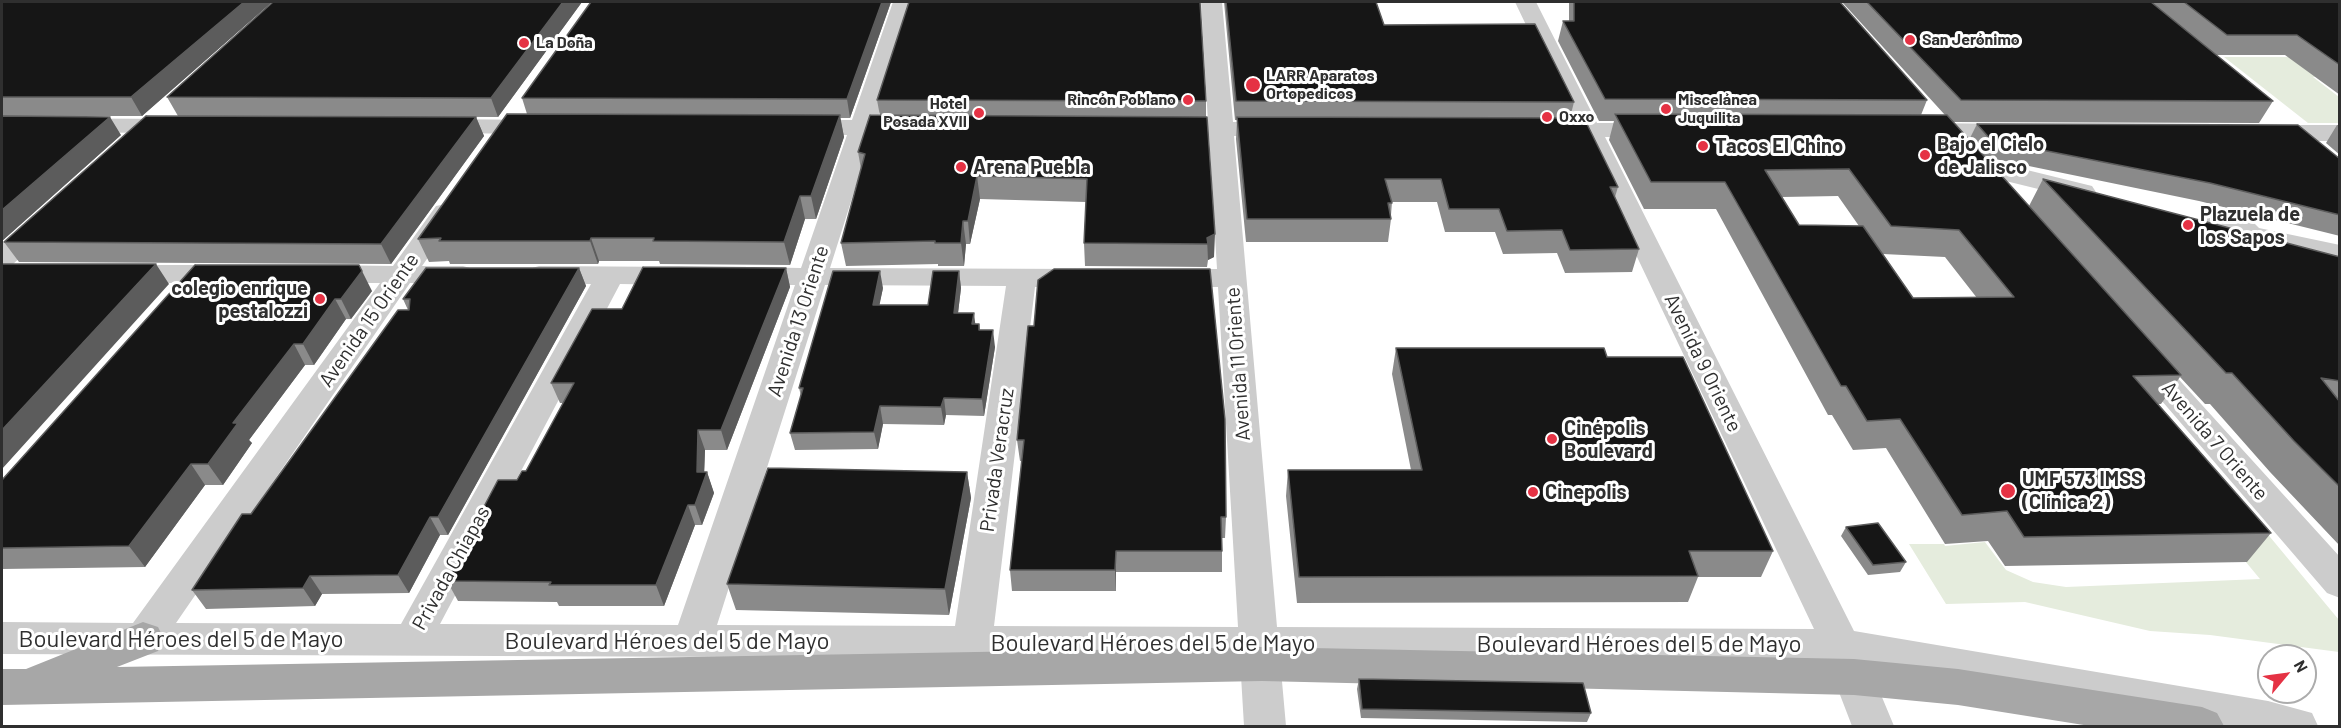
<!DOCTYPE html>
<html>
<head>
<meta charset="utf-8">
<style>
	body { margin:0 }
	#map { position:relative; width:2341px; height:728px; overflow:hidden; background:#fff; font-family:Barlow,sans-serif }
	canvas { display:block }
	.frame { position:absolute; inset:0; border:3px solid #2f2f2f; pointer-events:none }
	.north { position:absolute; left:2257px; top:644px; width:60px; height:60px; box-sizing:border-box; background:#fff; border:2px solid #acacac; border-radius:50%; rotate:61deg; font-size:16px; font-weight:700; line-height:24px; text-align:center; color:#2f2f2f }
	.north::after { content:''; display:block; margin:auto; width:21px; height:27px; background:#e53244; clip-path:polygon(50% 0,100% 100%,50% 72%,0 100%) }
</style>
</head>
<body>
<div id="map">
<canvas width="2341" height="728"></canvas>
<div class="frame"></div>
<div class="north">N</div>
</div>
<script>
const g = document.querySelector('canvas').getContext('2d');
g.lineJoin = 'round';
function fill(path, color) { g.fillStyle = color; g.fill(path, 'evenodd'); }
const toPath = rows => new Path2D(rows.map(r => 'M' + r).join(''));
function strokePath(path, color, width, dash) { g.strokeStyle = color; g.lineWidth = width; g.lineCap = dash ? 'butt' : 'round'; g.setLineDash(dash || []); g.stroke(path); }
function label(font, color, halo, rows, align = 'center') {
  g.font = font + ' Barlow,sans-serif'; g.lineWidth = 6; g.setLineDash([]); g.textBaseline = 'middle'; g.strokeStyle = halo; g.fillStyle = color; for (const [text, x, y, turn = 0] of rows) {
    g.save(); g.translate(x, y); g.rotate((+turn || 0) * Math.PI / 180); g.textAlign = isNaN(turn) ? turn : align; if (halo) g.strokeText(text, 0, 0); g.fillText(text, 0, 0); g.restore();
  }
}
fill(toPath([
	[2224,57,2322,57,2339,76,2313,77,2339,97,2339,123,2308,123],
	[2142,437,2187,437,2339,620,2339,652,2210,635,2150,631,2025,602,1946,604,1909,544,1944,544,1945,546,1985,542,2006,570,2033,582,2066,587,2260,579]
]), '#e5ecdd');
fill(toPath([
	[893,2,915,2,877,120,908,121,917,123,920,128,917,133,908,135,872,135,830,268,1084,269,1094,272,1099,278,1094,284,1084,287,1035,287,994,626,1238,627,1218,287,1169,287,1159,284,1154,278,1159,272,1169,269,1217,269,1209,136,1164,136,1155,134,1152,129,1155,124,1164,122,1208,122,1201,2,1222,2,1233,122,1280,122,1289,124,1292,129,1289,134,1280,136,1234,136,1277,627,1814,629,1580,137,1545,137,1536,135,1533,130,1536,125,1545,123,1573,123,1515,2,1536,2,1597,123,1655,123,1664,125,1667,130,1664,135,1655,137,1605,137,1854,631,2268,701,2312,713,2318,726,2210,726,1869,666,1894,726,1852,726,1827,661,1280,659,1286,726,1244,726,1240,659,2,654,2,622,133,623,380,283,320,283,310,280,306,274,310,268,320,265,393,266,436,206,446,204,456,206,460,212,422,266,463,266,473,269,478,275,473,281,463,284,410,283,176,623,401,624,591,284,539,284,529,281,524,275,529,269,539,266,682,267,692,270,697,276,692,282,682,285,620,284,440,624,678,625,795,285,746,285,736,282,731,276,736,270,746,267,801,268,847,135,798,134,789,132,786,127,789,122,798,120,852,120,893,2],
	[825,285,1006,286,955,626,717,625,825,285],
	[2,118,179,119,188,121,191,126,188,131,179,133,2,132,2,118],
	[438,119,542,120,551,122,554,127,551,132,542,134,438,133,429,131,426,126,429,121,438,119],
	[1920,123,2018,124,2027,127,2031,132,2027,137,2018,140,1920,139,1911,136,1907,131,1911,126,1920,123],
	[2265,125,2340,125,2340,141,2265,141,2256,138,2252,133,2256,128,2265,125],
	[1970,156,2092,186,2096,192,2092,198,2083,200,1961,170,1957,164,1961,158,1970,156],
	[2218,212,2251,220,2259,228,2340,245,2340,262,2253,243,2234,246,2206,237,2197,222,2201,216,2218,212],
	[43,213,53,215,57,221,53,227,12,265,2,267,2,244,33,215,43,213],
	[119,265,229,265,239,268,243,274,239,280,229,283,119,283,109,280,105,274,109,268,119,265],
	[2142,348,2153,351,2340,557,2340,598,2327,593,2131,365,2126,358,2131,351,2142,348]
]), '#ccc');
fill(toPath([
	[143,622,158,627,164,639,158,651,117,667,1262,647,1854,659,1958,669,2202,707,2217,713,2224,726,2090,726,1958,705,1854,695,1262,681,2,705,2,669,26,669,143,622]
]), '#a7a7a7');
fill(toPath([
	[2,2,272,2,142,116,2,116,121,135,2,241],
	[582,2,498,117,178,116,167,97],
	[891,2,850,118,840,118,844,137,816,219,805,219,790,265,660,264,659,261,599,261,598,264,450,264,449,261,429,262,418,239,527,114,522,98],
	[1224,2,1376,2,1384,25,1574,102,1570,118,1618,187,1615,197,1639,249,1632,272,1565,273,1557,253,1503,254,1495,232,1445,232,1437,202,1392,202,1391,215,1391,219,1388,242,1246,242,1236,139,1237,120,1235,120],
	[1569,2,1840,2,1927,100,1921,115,1945,115,1842,2,2340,2,2340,95,2285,55,2216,55,2273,101,2259,123,1953,122,1969,140,1977,124,2340,159,2340,236,2199,201,1985,157,2029,206,2043,179,2340,257,2340,546,2270,472,2210,404,2205,404,2180,377,2161,404,2158,404,2271,533,2247,562,2005,566,1988,541,1945,544,1886,448,1853,450,1832,415,1828,415,1716,209,1644,209,1609,140,1614,121,1599,121,1558,41,1563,21,1569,21],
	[1838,196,1859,226,1799,225,1782,197],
	[1883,254,1945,257,1977,298,1913,298],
	[877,100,1206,101,1206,117,1214,257,1208,260,1207,267,1085,266,1084,243,1086,202,980,199,970,244,966,244,964,266,938,266,938,264,846,266,841,243,861,169,858,152,880,116],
	[476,117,484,136,391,264,19,262,4,242],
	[2337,125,2340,125,2340,155,2326,143],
	[195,265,372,291,351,319,346,319,314,365,305,365,249,440,252,443,223,485,205,485,145,567,2,569,2,480],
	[579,268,586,286,448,535,440,535,409,593,322,594,315,606,206,609,192,590,408,310,403,299],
	[786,268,790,287,727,450,705,450,704,472,707,472,714,493,702,525,695,525,664,606,559,606,557,602,458,601,447,581,481,520,479,516,526,471,563,403,560,403,551,383,622,309],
	[959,271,961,288,958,313,976,324,979,324,980,330,995,347,984,416,946,415,944,425,883,424,878,449,795,450,790,433,801,396,799,388,883,288,879,305,928,305],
	[1396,348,1607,357,1773,551,1761,577,1698,577,1688,602,1297,603,1286,496,1288,470,1411,470,1392,374],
	[1225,419,1226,517,1225,538,1222,538,1222,572,1116,572,1116,591,1012,591,1010,570,1022,461,1020,461,1017,440],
	[967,472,971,498,949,615,736,610,727,584],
	[1846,527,1906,562,1900,572,1868,575,1841,536],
	[1359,679,1591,713,1587,722,1361,718,1357,689]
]), '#8a8a8a');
fill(toPath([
	[244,2,272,2,142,116,131,97],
	[563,2,582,2,498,117,491,98],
	[882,2,891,2,850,118,847,99],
	[840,115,844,137,816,219,811,196],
	[110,117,121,135,2,241,2,210],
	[476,117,484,136,391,264,381,244],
	[977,176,980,199,970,244,968,221],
	[800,196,805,219,790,265,784,242],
	[963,221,966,244,964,266,961,243],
	[1215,234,1214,257,1208,260,1207,238],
	[591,238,599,261,598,264,590,241],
	[156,264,169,284,2,469,2,430],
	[359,265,372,291,351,319,341,299],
	[579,268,586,286,448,535,438,517],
	[786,268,790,287,727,450,721,430],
	[880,271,883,288,876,322,873,305],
	[959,271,961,288,956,330,954,313],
	[335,299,346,319,314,365,303,344],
	[974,313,976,330,972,324],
	[993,330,995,347,984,416,982,399],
	[294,344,305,365,249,440,252,443,223,485,208,464,233,423],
	[944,398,946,415,944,425,941,407],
	[880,406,883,424,878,449,874,432],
	[698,430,705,450,704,479,707,472,714,493,702,525,695,505,697,472],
	[191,464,205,485,145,567,129,546],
	[967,472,971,498,949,615,945,589],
	[688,505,695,525,664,606,656,585],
	[430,517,440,535,409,593,398,575],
	[1116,551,1116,591,1115,570],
	[310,576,322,594,315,606,303,588]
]), '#5c5c5c');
const building = toPath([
	[2,2,244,2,131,97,2,97,2,2],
	[273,2,563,2,491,98,167,97,273,2],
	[591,2,882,2,847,99,522,98,591,2],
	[909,2,1200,2,1206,101,877,100,909,2],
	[1226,2,1376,2,1384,25,1535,24,1574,102,1236,101,1226,2],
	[1574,2,1840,2,1927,100,1605,99,1563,21,1574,21,1574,2],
	[1867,2,2151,2,2273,101,1961,100,1867,2],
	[2184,2,2340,2,2340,65,2297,35,2227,35,2184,2],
	[507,114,840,115,811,196,800,196,784,242,653,241,654,238,591,238,590,241,439,241,441,238,418,239,507,114],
	[1615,114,1947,115,2181,375,2133,376,2271,533,2024,537,2007,511,1962,515,1900,419,1867,421,1846,386,1841,386,1725,182,1651,182,1615,114],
	[1849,169,1891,226,1959,230,2014,297,1913,298,1863,226,1799,225,1765,170,1849,169],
	[870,115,1207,117,1215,234,1207,238,1208,244,1084,243,1087,179,977,176,968,221,963,221,961,243,935,243,935,241,841,243,865,154,858,152,870,115],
	[2,116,110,117,2,210,2,116],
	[146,116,476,117,381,244,4,242,146,116],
	[1237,117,1584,118,1618,187,1610,187,1639,249,1570,250,1562,230,1507,231,1499,209,1449,209,1441,179,1385,179,1392,203,1388,203,1391,219,1247,219,1237,117],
	[1977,124,2298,125,2340,159,2340,215,2210,183,1991,140,1977,124],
	[2043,179,2340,257,2340,381,2321,378,2340,402,2340,487,2294,441,2232,373,2226,373,2043,179],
	[2,264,156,264,2,430,2,264],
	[195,265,359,265,362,271,341,299,335,299,303,344,294,344,233,423,238,423,208,464,191,464,129,546,2,548,2,480,195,265],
	[643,267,786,268,721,430,698,430,697,472,707,472,695,505,688,505,656,585,549,585,551,582,447,581,483,516,479,516,498,480,517,480,522,471,526,471,574,383,551,383,592,309,622,309,643,267],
	[426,268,579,268,438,517,430,517,398,575,310,576,303,588,192,590,242,514,251,514,398,310,409,310,410,299,403,299,426,268],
	[1054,269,1210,269,1225,419,1226,517,1221,517,1222,551,1116,551,1115,570,1010,570,1024,440,1017,440,1028,326,1034,326,1038,280,1054,269],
	[833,271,880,271,873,305,928,305,933,271,959,271,954,313,974,313,972,324,979,324,979,330,993,330,982,399,944,398,941,407,880,406,874,432,790,433,803,388,799,388,833,271],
	[1396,348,1604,348,1607,357,1683,357,1773,551,1689,551,1698,576,1299,577,1288,470,1422,470,1396,348],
	[768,468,967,472,945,589,727,584,768,468],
	[1878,523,1906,562,1873,565,1846,527,1878,523],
	[1359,679,1583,683,1591,713,1362,709,1359,679]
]);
fill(building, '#161616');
strokePath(building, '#5c5c5c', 1.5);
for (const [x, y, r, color] of [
	[1910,40,6,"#e53244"],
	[524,43,6,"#e53244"],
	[1253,85,8,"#e53244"],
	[1188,100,6,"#e53244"],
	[1666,109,6,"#e53244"],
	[979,113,6,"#e53244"],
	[1547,117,6,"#e53244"],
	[1703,146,6,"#e53244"],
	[1925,155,6,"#e53244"],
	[961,167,6,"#e53244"],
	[2188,225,6,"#e53244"],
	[320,299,6,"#e53244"],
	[1552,439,6,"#e53244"],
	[2008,491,8,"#e53244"],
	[1533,492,6,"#e53244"]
]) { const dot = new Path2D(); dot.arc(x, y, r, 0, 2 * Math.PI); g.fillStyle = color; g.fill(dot); strokePath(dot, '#fff', 2); }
label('bold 16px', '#2f2f2f', '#fff', [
	["San Jerónimo",1922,40],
	["La Doña",536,43],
	["LARR Aparatos",1266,76],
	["Ortopedicos",1266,94],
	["Rincón Poblano",1176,100,"right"],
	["Miscelánea",1678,100],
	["Juquilita",1678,118],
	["Hotel",967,104,"right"],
	["Posada XVII",967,122,"right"],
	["Oxxo",1559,117]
], 'left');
label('bold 20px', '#2f2f2f', '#fff', [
	["Bajo el Cielo",1937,144],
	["de Jalisco",1937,167],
	["Tacos El Chino",1715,146],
	["Arena Puebla",973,167],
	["Plazuela de",2200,214],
	["los Sapos",2200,237],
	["colegio enrique",308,288,"right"],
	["pestalozzi",308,311,"right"],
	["Cinépolis",1564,428],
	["Boulevard",1564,451],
	["UMF 573 IMSS",2022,479],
	["(Clínica 2)",2022,502],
	["Cinepolis",1545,492]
], 'left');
label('20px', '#2f2f2f', '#fff', [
	["Avenida 15 Oriente",369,320,-55],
	["Avenida 13 Oriente",798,321,-72],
	["Avenida 9 Oriente",1703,363,64],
	["Avenida 11 Oriente",1238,364,-94],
	["Avenida 7 Oriente",2215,441,49],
	["Privada Veracruz",997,460,-82],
	["Privada Chiapas",451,568,-61]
]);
label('24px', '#2f2f2f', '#fff', [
	["Boulevard Héroes del 5 de Mayo",181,639],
	["Boulevard Héroes del 5 de Mayo",667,641],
	["Boulevard Héroes del 5 de Mayo",1153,643],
	["Boulevard Héroes del 5 de Mayo",1639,644]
]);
</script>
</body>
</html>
